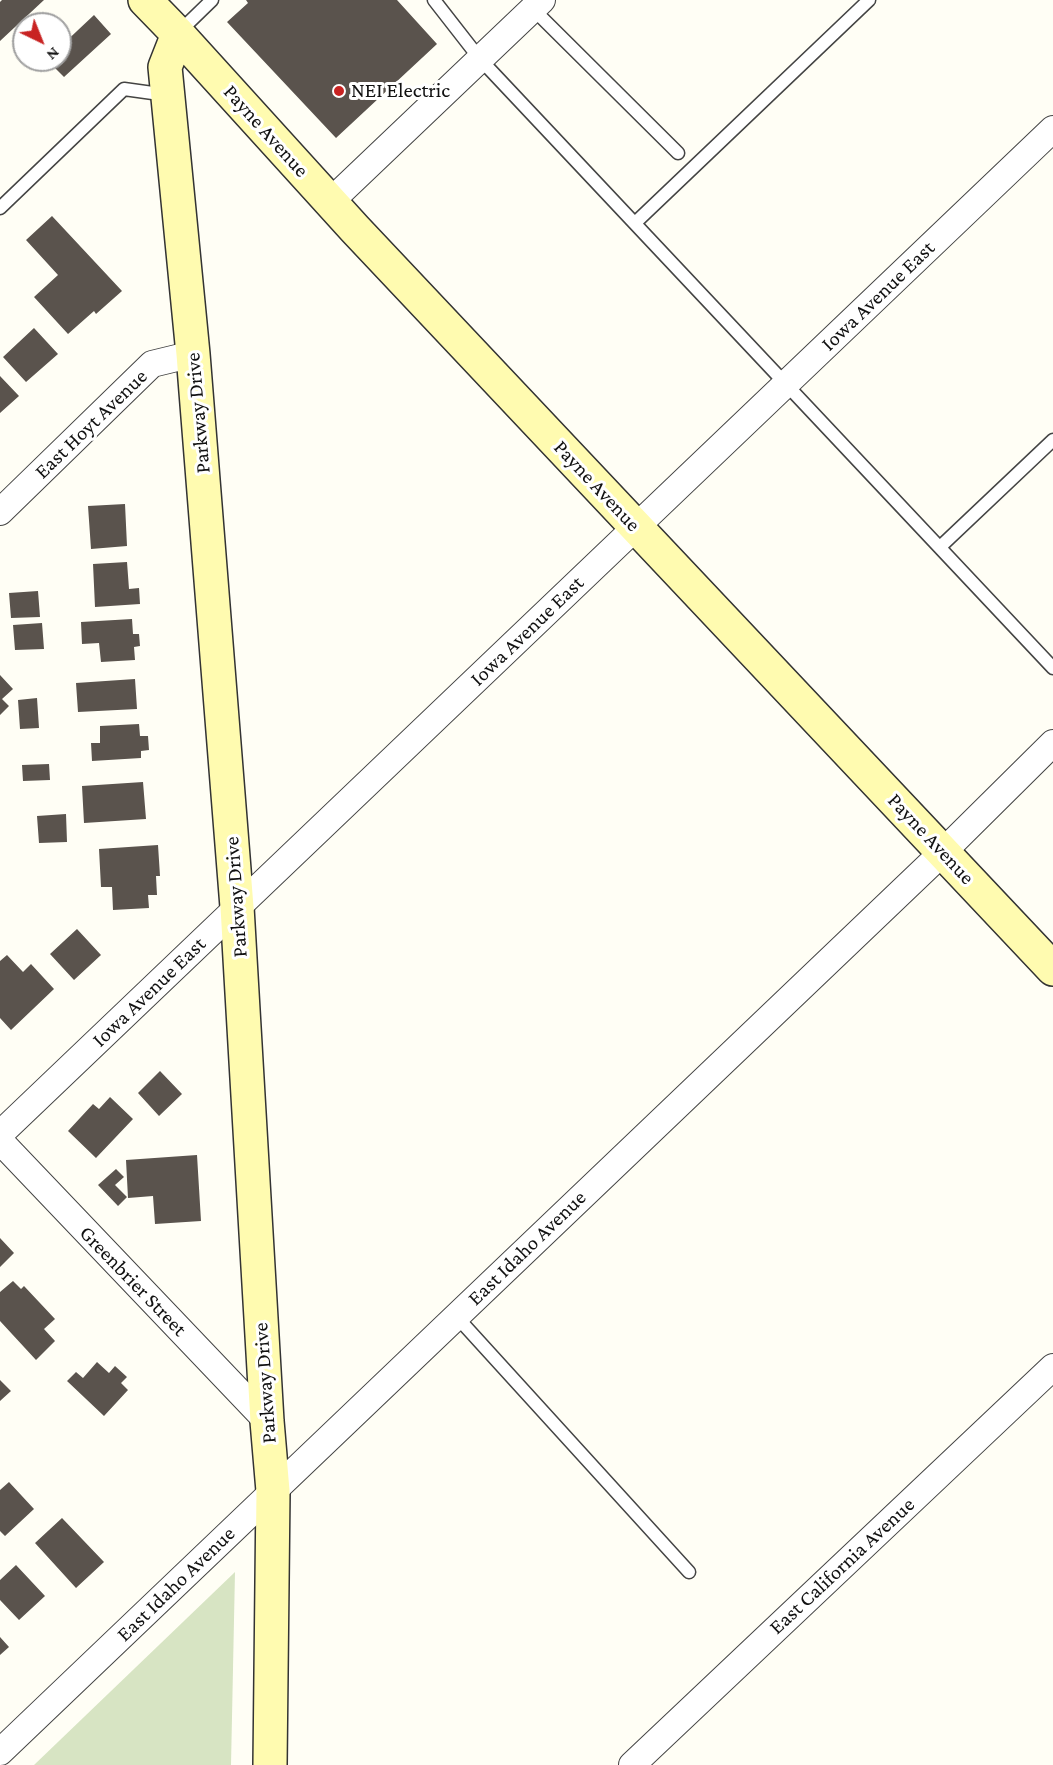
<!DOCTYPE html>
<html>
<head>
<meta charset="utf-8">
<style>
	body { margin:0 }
	#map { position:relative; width:1053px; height:1765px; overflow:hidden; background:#fffef5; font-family:"Crimson Pro",serif }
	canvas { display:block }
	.north { position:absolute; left:12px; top:12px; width:60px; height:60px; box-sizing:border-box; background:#fff; border:2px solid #a0a0a0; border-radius:50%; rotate:137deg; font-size:16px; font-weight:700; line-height:24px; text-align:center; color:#111 }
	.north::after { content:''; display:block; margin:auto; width:21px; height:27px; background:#c82322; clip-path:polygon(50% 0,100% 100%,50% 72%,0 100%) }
</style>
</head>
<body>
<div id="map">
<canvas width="1053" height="1765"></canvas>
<div class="north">N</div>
</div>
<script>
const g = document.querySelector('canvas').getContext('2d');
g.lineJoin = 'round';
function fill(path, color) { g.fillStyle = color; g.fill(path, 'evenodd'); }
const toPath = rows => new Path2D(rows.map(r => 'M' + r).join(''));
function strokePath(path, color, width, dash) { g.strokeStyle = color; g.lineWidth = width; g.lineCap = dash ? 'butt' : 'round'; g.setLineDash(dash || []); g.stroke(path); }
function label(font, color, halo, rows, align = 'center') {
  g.font = font + ' "Crimson Pro",serif'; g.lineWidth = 6; g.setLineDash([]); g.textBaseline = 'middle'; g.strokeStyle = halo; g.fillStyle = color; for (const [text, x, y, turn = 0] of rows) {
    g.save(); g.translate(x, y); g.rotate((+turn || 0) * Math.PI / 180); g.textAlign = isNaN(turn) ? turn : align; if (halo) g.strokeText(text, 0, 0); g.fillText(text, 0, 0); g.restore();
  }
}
fill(toPath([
	[235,1572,231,1765,34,1765]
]), '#d7e4c3');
fill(toPath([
	[2,0,44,0,0,41,0,2],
	[246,0,397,0,437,44,336,138,227,22,248,3],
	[94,15,111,34,64,77,47,60,60,60,60,47],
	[52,216,122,291,96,314,94,311,68,334,34,297,58,275,26,240],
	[34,328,58,354,26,382,3,357],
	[0,376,19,396,0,413],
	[125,504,127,546,91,549,88,506],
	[127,562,129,589,139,588,140,604,95,607,93,564],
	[38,591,40,617,11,618,9,593],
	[132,619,133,634,139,634,140,646,134,647,135,660,101,662,99,643,82,644,81,622],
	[42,623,44,649,15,650,13,625],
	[0,675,13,689,2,699,9,706,0,715],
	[135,679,137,709,78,712,76,683],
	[37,698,39,728,20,729,18,700],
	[139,724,140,736,148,736,149,750,141,751,141,758,92,761,91,743,100,743,100,726],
	[49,764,50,780,23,781,22,765],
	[143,782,146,819,84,823,82,786],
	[66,814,67,842,39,843,37,816],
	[158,845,160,876,156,876,157,895,148,895,149,908,113,910,112,887,101,887,99,849],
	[77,929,101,955,74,980,50,954],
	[7,955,23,972,31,964,54,989,11,1030,0,1018,0,961],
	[160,1071,182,1094,159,1116,138,1093],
	[110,1097,133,1119,96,1158,68,1131,93,1104,99,1109],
	[197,1155,201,1221,155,1224,153,1196,128,1198,126,1160],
	[116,1169,124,1177,115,1185,127,1197,118,1206,98,1185],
	[0,1238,14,1253,0,1267],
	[13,1281,21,1289,24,1286,55,1319,44,1329,55,1341,36,1360,0,1321,0,1292],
	[97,1362,109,1373,115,1366,127,1377,121,1383,128,1390,104,1416,67,1381,76,1372,83,1378],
	[0,1380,11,1391,0,1401],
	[9,1482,34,1509,5,1536,0,1531,0,1490],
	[62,1518,104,1562,76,1588,35,1543],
	[16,1565,45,1596,19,1620,0,1600,0,1580],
	[0,1637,9,1647,0,1655]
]), '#5a534d');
const lane = toPath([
	[434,0,480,59,1053,668],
	[533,9,678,153],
	[178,33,212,0],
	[0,208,124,89,167,95],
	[635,223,869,0],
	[940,547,1053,440],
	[456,1316,689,1572]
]);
const street = toPath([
	[330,202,542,0],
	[0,512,152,364,193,354],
	[0,1134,1053,129],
	[0,1141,267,1421],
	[0,1752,943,852,1053,743],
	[632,1765,1053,1367]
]);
const secondary = toPath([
	[145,0,178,34,355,229,1053,969],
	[178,34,165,67,193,354,237,907,267,1421,273,1491,270,1765]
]);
strokePath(lane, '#444', 15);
strokePath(street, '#444', 28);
strokePath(secondary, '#333', 36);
strokePath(lane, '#fff', 12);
strokePath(street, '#fff', 26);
strokePath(secondary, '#fffbb0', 33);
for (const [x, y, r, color] of [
	[339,91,6,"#c82322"]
]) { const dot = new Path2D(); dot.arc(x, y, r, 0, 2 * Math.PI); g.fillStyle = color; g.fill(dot); strokePath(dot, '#fff', 2); }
label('21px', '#111', '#fff', [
	["NEI Electric",351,91]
], 'left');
label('21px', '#111', '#fff', [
	["Payne Avenue",266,131,48],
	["Iowa Avenue East",878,296,-44],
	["Parkway Drive",198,413,-95],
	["East Hoyt Avenue",91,424,-44],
	["Payne Avenue",597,486,47],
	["Iowa Avenue East",527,631,-44],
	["Payne Avenue",931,839,47],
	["Parkway Drive",236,897,-94],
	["Iowa Avenue East",149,992,-44],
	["East Idaho Avenue",527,1248,-44],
	["Greenbrier Street",133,1281,46],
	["Parkway Drive",265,1383,-94],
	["East California Avenue",842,1566,-43],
	["East Idaho Avenue",176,1584,-44]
]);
</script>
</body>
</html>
